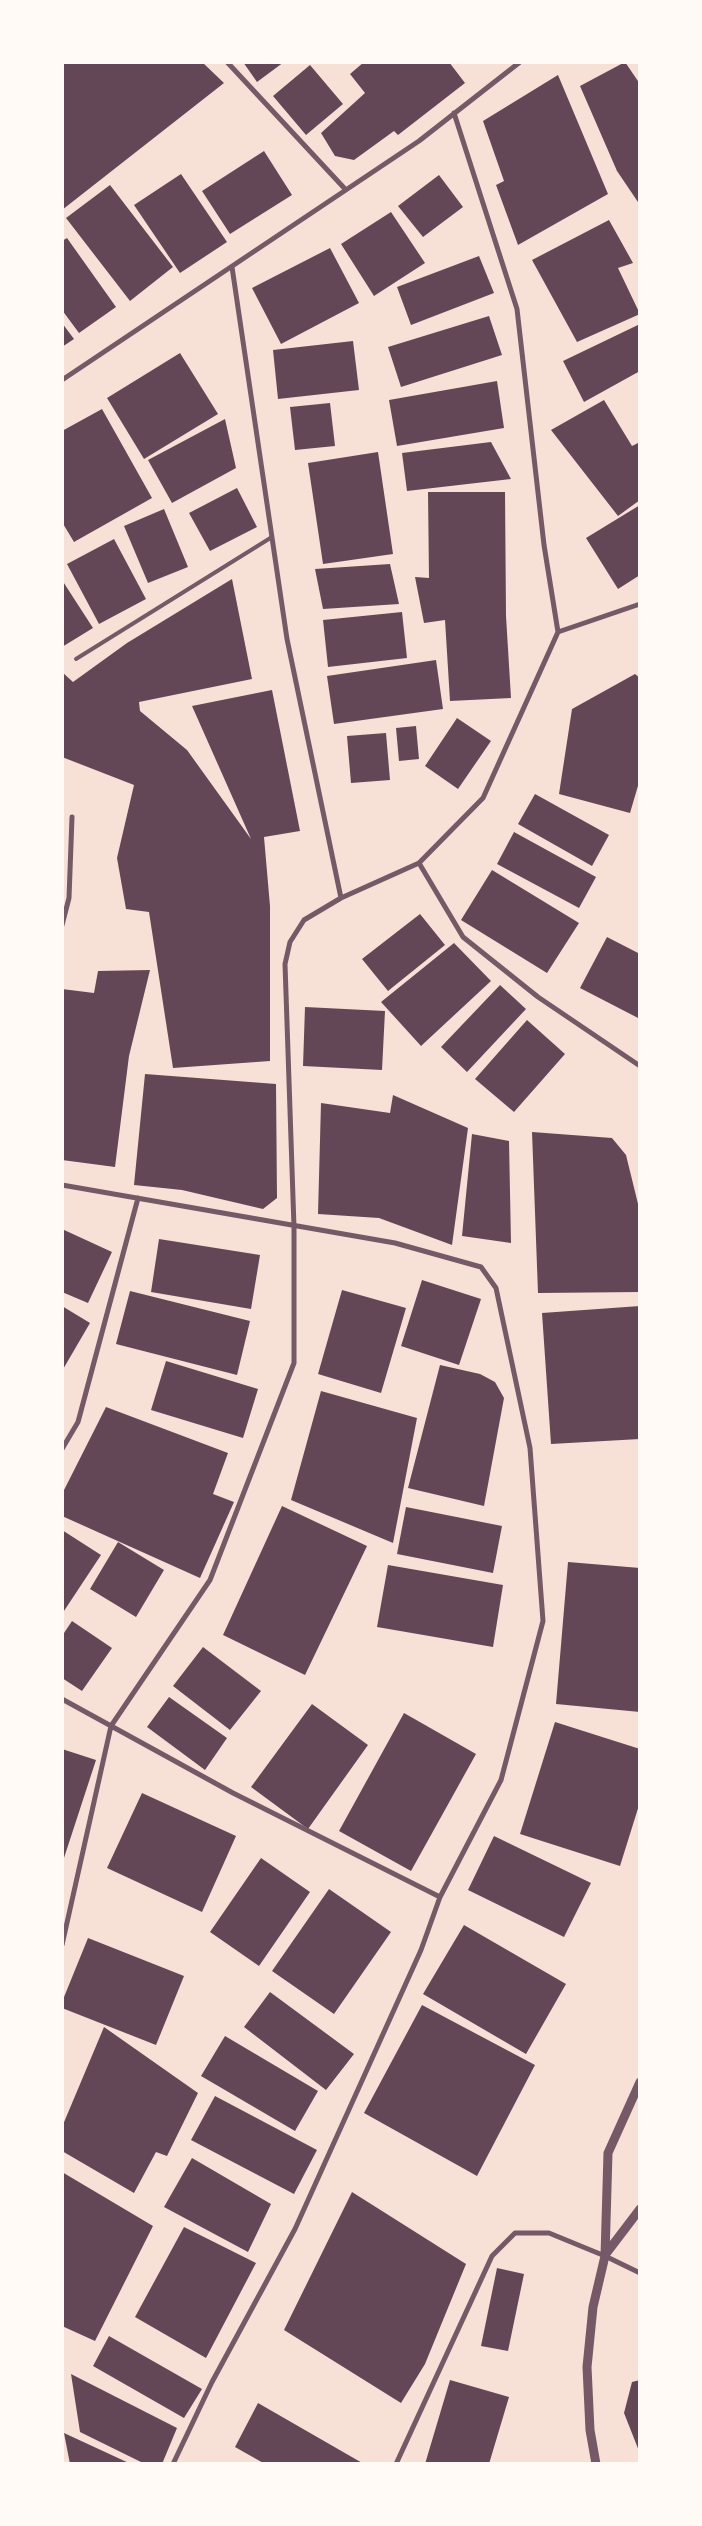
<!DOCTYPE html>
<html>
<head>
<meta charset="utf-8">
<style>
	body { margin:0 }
	#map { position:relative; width:702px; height:2526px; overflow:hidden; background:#f7e1d7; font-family:"Public Sans",sans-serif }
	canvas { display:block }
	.frame { position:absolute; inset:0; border:64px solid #fffaf5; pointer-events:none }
</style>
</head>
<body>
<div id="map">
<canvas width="702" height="2526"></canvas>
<div class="frame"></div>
</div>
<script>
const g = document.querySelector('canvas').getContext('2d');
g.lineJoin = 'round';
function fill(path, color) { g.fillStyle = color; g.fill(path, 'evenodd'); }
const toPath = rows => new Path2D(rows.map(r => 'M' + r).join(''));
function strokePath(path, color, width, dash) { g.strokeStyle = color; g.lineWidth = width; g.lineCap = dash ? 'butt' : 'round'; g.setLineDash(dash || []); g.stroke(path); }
fill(toPath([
	[62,62,202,62,224,83,62,210],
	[243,62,284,62,257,82],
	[364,62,449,62,465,83,398,135,394,131,354,160,335,156,321,133,365,93,350,74],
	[625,62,640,84,640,205,617,171,580,86],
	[310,65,343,104,306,135,273,96],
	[558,75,608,194,518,245,496,185,504,181,483,121],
	[264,151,292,195,230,234,202,191],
	[181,174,227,242,180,273,134,205],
	[439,175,463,207,423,237,398,206],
	[110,185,173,267,130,301,66,218],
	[391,212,425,263,374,296,341,244],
	[609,220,633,263,618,268,640,314,577,342,532,260],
	[67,238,116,307,79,333,62,310,62,241],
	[330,248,359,303,281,344,252,288],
	[479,256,494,293,411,325,397,287],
	[489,316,502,355,401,387,388,347],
	[62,323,74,339,62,347],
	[640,324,640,371,584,402,563,361],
	[353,341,359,390,278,399,273,350],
	[180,353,218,414,144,459,107,398],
	[497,381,504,428,397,446,389,400],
	[604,400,632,446,640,442,640,500,618,516,551,430],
	[330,403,335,446,295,450,290,407],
	[102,409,152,498,74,542,62,522,62,431],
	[225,419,236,468,172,503,148,460],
	[491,442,511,479,407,491,402,453],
	[378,452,393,554,323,564,308,463],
	[237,488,257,527,210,551,189,513],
	[428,492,505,492,506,616,511,698,450,701,445,620,424,623,415,577,429,578],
	[640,505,640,575,618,589,586,538],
	[164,509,188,567,148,583,124,526],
	[114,539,146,599,99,624,67,564],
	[390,564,399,604,323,609,315,569],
	[232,579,252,679,139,702,140,711,187,750,251,839,192,706,272,690,300,831,264,837,270,906,270,1061,173,1068,149,912,126,909,117,858,134,785,62,757,62,672,73,682,127,643],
	[62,580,93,628,62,647],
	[402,612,407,658,328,667,323,620],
	[436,660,443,709,334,724,327,676],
	[635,674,640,678,640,779,630,813,559,794,572,709],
	[457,718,491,741,458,789,425,766],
	[416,726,419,759,399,761,396,728],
	[386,733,390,780,351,783,347,736],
	[535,794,609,835,592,866,518,824],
	[514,832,596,877,579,908,497,864],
	[492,870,579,923,547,973,461,920],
	[420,914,445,945,388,991,362,959],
	[607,937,640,954,640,1019,580,988],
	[454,943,491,981,421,1046,381,1002],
	[150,970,129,1056,115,1167,62,1160,62,989,94,993,98,971],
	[500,985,526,1009,467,1072,441,1047],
	[305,1007,385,1011,382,1070,303,1066],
	[527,1020,565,1054,514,1112,475,1079],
	[145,1074,276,1084,277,1198,263,1209,182,1190,134,1185],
	[393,1095,468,1128,452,1245,379,1218,318,1214,321,1103,390,1113],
	[532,1132,612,1138,626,1155,640,1212,640,1292,538,1293],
	[472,1134,509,1141,511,1243,462,1236],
	[62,1229,112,1252,88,1303,62,1292],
	[159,1239,260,1255,251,1309,151,1292],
	[422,1280,481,1299,459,1365,401,1346],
	[342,1290,406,1308,381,1393,318,1374],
	[130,1291,250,1321,237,1375,116,1344],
	[62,1306,90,1323,62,1371],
	[640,1306,640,1439,551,1444,542,1313],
	[166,1361,258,1389,243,1438,151,1410],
	[440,1365,480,1374,495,1382,504,1398,484,1506,408,1488],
	[321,1391,417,1418,393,1543,291,1500],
	[106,1407,228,1453,213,1494,234,1502,200,1578,62,1516,62,1494],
	[282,1506,367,1546,305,1675,223,1635],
	[406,1507,502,1526,493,1573,397,1554],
	[62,1530,101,1555,62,1614],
	[118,1542,164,1570,136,1617,90,1589],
	[568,1562,640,1568,640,1712,556,1704],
	[388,1565,503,1585,493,1647,377,1627],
	[72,1621,112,1648,82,1691,62,1678,62,1636],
	[203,1647,261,1691,230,1730,173,1686],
	[169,1697,227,1738,205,1770,147,1727],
	[312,1704,368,1745,308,1829,251,1787],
	[404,1713,476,1754,411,1871,339,1831],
	[555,1722,640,1749,640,1802,620,1866,520,1834],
	[62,1749,96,1760,63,1861,62,1861],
	[142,1793,236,1836,202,1912,107,1868],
	[494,1836,591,1883,564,1937,468,1890],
	[261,1858,310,1892,259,1966,210,1932],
	[329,1889,391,1932,334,2014,272,1971],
	[464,1925,566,1984,526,2054,423,1994],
	[88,1938,184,1976,156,2045,62,2008,62,2002],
	[270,1992,354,2054,326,2090,244,2027],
	[422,2005,535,2065,477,2176,364,2113],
	[104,2027,198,2093,167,2156,156,2152,134,2193,62,2151,62,2127],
	[225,2036,318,2091,295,2131,201,2076],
	[215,2096,317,2150,294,2194,191,2140],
	[192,2158,271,2204,248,2252,164,2207],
	[62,2172,153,2226,95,2341,62,2326],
	[352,2192,466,2264,425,2364,401,2403,284,2330],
	[184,2227,256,2263,206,2358,135,2317],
	[497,2268,524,2274,508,2351,481,2346],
	[109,2336,202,2389,184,2418,93,2366],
	[71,2374,177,2428,162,2464,145,2464,80,2432],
	[450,2380,509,2397,489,2464,425,2464],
	[640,2380,640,2451,639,2451,624,2413,632,2382],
	[258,2403,364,2464,265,2464,235,2447],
	[64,2433,131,2464,70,2464]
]), '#644757');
strokePath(toPath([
	[76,659,272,537]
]), '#755966', 4);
strokePath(toPath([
	[227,62,346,190],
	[454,113,517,309,544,545,558,632],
	[232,267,287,639,341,898],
	[62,380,419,141,520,62],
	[419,863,463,937,538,997,640,1066],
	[62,925,69,898,72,817],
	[62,1185,395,1243,481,1267,496,1288,530,1448,543,1621,501,1780,440,1897,421,1950,295,2229,212,2382,173,2464],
	[62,1449,78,1422,138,1198],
	[62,1699,233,1793,440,1897],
	[62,1945,111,1726,210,1580,294,1363,294,1227,285,964,290,942,304,920,341,898,419,863,483,798,558,632,640,604],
	[396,2464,492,2256,515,2233,549,2233,605,2256,640,2273]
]), '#755966', 5);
strokePath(toPath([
	[605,2255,640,2209],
	[596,2464,590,2430,587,2367,593,2307,605,2256,608,2153,640,2082]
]), '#755966', 9);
</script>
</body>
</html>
